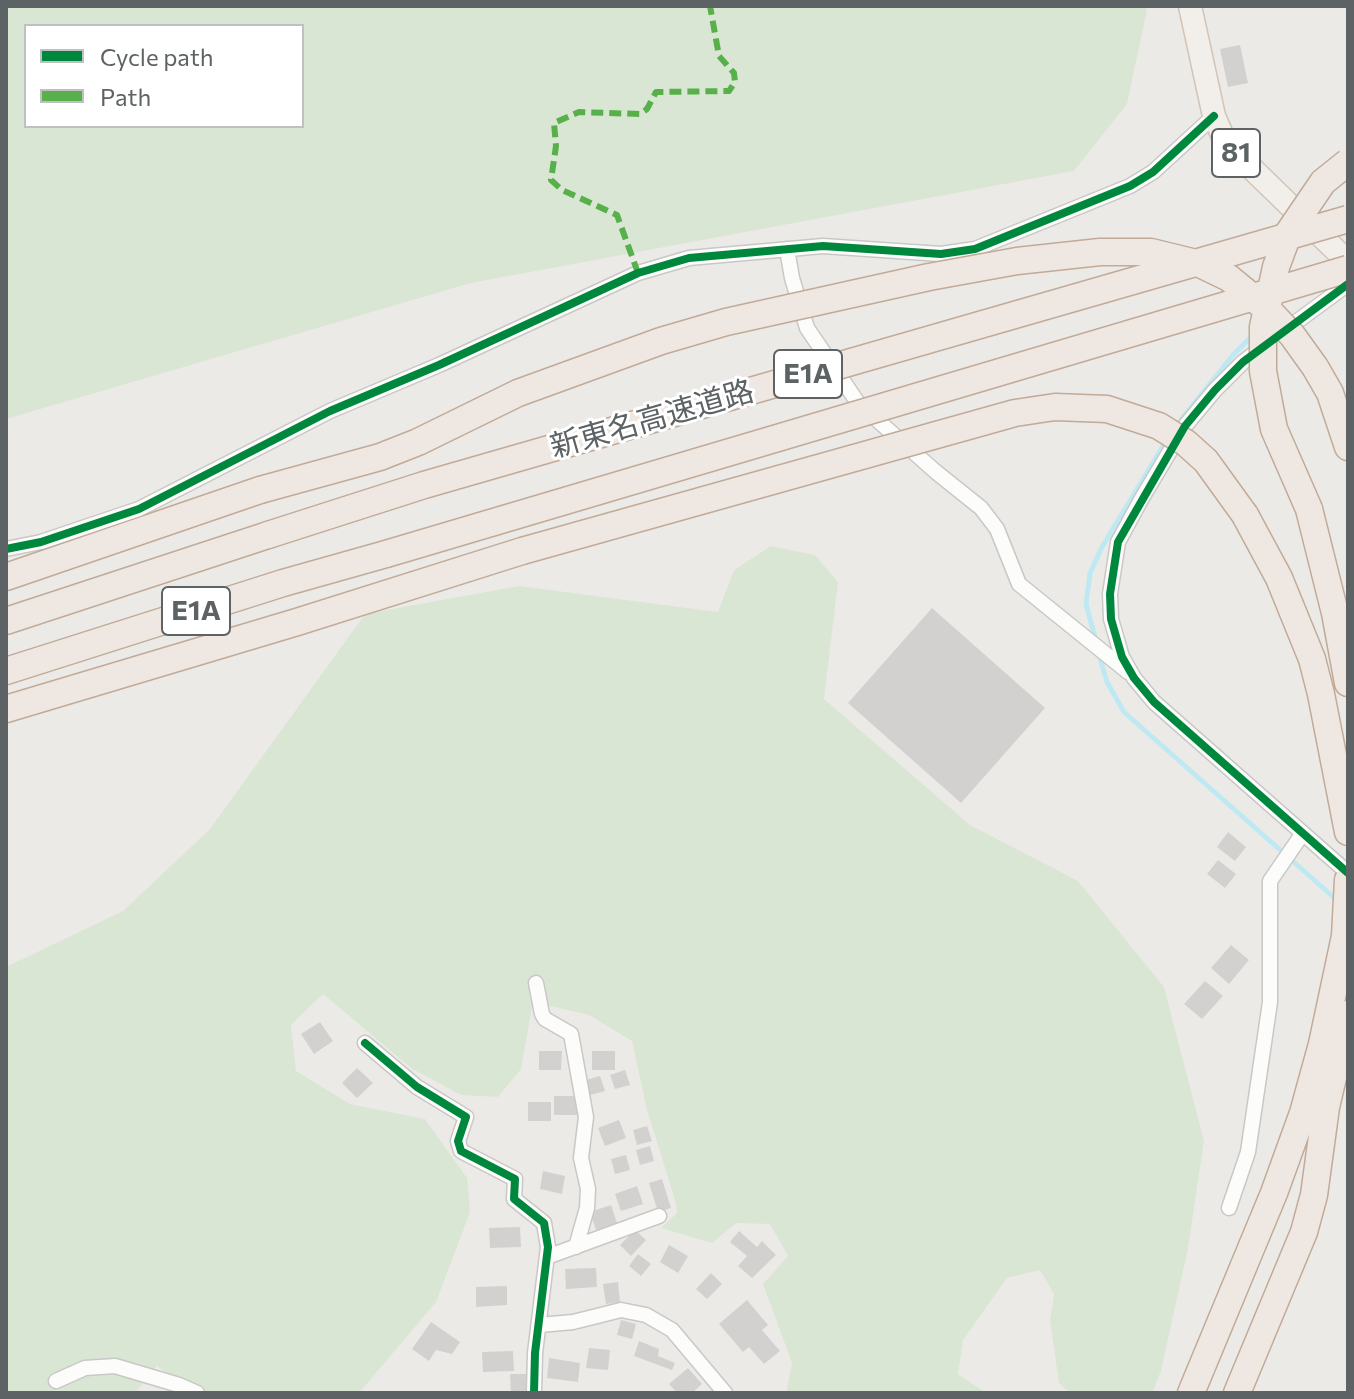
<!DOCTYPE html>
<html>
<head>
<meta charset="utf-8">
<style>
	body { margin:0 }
	#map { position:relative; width:1354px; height:1399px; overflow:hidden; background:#eceae7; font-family:Commissioner,sans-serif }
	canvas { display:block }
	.frame { position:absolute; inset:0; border:8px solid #5d6264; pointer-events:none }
	.legend { position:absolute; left:24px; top:24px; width:280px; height:104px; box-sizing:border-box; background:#fff; border:2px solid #bec0c1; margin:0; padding:10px 14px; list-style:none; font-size:24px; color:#5d6264 }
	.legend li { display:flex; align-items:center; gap:16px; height:40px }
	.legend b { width:40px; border:2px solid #bec0c1 }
</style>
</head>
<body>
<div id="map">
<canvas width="1354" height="1399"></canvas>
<div class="frame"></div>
<ul class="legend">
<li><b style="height:10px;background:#00873e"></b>Cycle path</li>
<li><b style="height:10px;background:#58b04a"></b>Path</li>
</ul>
</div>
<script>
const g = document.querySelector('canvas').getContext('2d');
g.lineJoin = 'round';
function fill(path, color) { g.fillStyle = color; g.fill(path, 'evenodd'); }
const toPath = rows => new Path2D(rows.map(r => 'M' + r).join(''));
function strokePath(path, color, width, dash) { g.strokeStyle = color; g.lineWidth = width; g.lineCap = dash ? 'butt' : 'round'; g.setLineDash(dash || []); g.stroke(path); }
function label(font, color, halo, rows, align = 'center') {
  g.font = font + ' Commissioner,"Noto Sans JP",sans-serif'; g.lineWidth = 6; g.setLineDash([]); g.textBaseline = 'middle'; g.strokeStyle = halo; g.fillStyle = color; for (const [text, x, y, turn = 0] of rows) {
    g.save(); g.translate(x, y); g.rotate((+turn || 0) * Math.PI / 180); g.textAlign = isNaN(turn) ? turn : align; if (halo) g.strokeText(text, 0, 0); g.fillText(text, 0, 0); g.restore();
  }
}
fill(toPath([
	[6,6,1144,6,1147,10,1127,104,1074,171,471,283,6,419],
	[26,26,302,26,302,126,26,126],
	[771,546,815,555,838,582,824,699,970,825,1078,881,1164,987,1204,1141,1188,1248,1161,1371,1152,1393,1070,1393,1059,1383,1050,1320,1054,1294,1040,1270,1007,1278,963,1340,958,1374,986,1393,786,1393,792,1363,763,1284,788,1256,770,1224,736,1223,712,1243,661,1228,677,1213,675,1200,647,1110,632,1041,589,1015,533,1002,521,1069,498,1097,461,1095,411,1068,323,994,291,1025,296,1071,350,1104,425,1119,467,1178,470,1212,436,1302,359,1393,195,1393,157,1366,135,1393,6,1393,6,967,123,911,210,829,365,614,519,586,718,612,734,570]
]), '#dae6d4');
strokePath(toPath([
	[1176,426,1233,355,1255,333],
	[1096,641,1086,604,1090,573,1102,547,1166,441],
	[1099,655,1107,682,1124,712,1339,902]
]), '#bfe9f2', 5);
fill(toPath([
	[1240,45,1248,83,1228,87,1220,49],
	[932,608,1045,708,961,803,848,703],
	[1228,832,1246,847,1235,861,1217,847],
	[1218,860,1236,874,1225,888,1207,874],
	[1231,945,1249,960,1229,984,1211,968],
	[1205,981,1223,996,1202,1019,1184,1004],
	[320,1022,333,1041,314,1054,301,1034],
	[539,1051,562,1051,561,1070,539,1070],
	[592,1051,615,1051,615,1070,592,1070],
	[357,1068,373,1083,357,1098,342,1083],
	[625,1070,630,1085,615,1089,610,1075],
	[600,1076,605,1091,590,1095,586,1080],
	[554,1096,577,1096,577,1115,554,1115],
	[528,1102,551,1102,551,1121,528,1121],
	[619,1120,626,1138,605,1146,598,1128],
	[647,1126,652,1141,637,1145,633,1130],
	[650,1146,654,1161,640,1165,636,1150],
	[626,1155,630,1170,615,1174,611,1159],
	[543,1171,565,1176,562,1194,540,1189],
	[662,1179,671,1208,658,1212,649,1183],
	[637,1186,643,1204,621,1211,615,1194],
	[611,1205,617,1223,596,1230,590,1212],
	[520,1227,521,1247,490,1248,489,1228],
	[635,1230,646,1240,631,1256,620,1245],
	[739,1231,757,1247,762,1241,776,1255,752,1278,738,1266,747,1256,730,1242],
	[669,1245,688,1256,678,1273,660,1262],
	[638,1254,651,1264,641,1276,629,1266],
	[596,1268,597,1287,566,1289,565,1269],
	[711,1273,722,1284,707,1299,696,1289],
	[618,1282,620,1302,606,1304,603,1284],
	[507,1286,507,1305,476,1307,476,1287],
	[747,1300,768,1325,762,1330,780,1351,764,1364,749,1347,743,1352,719,1324],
	[621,1320,636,1324,632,1339,617,1335],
	[431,1322,460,1342,452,1354,436,1350,429,1361,412,1349],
	[639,1341,659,1349,658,1356,675,1363,672,1370,634,1356],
	[589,1348,610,1350,608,1370,586,1368],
	[513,1351,514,1371,483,1372,482,1352],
	[549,1358,580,1363,578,1382,547,1378],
	[688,1368,702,1384,692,1393,677,1393,669,1384],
	[510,1374,526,1374,526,1393,511,1393]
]), '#d3d1d0');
const minor = toPath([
	[787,249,792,278,807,328,858,403,936,472,981,508,997,529,1019,584,1128,672],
	[1284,331,1348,284],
	[1264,346,1243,362,1215,390,1185,426,1142,498,1118,542,1110,594,1111,619,1122,657,1134,678,1154,702,1348,873],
	[6,549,41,542,139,509,330,411,439,365,638,273,689,258,823,246,941,254,975,249,1130,186,1153,172,1214,116],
	[536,983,542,1014,545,1019,571,1034,586,1117,581,1158,588,1189,587,1208,576,1247],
	[365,1043,417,1087,466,1117,458,1141,461,1151,515,1179,514,1199,544,1223,548,1247,535,1353,534,1393],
	[1229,1208,1248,1152,1270,1002,1270,881,1303,833],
	[547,1257,659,1216],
	[540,1325,573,1322,621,1310,646,1315,672,1330,725,1393],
	[56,1381,85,1368,115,1366,179,1385,197,1393]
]);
const primary = toPath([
	[1190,6,1214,116,1223,137,1240,157,1348,262]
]);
const motorway = toPath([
	[1315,367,1330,393,1348,447],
	[1309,509,1335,613,1348,683],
	[1245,515,1279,578,1312,659,1321,694,1348,832],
	[6,577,260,490],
	[6,621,268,535],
	[6,671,283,583,386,554],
	[6,709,297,622,522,551],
	[1191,1393,1274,1193,1303,1113,1322,1044,1345,936,1348,880],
	[1237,1393,1304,1232,1314,1195,1326,1107,1348,1014]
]);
strokePath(minor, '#c9c8c7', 17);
strokePath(primary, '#d2c4b7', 25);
strokePath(motorway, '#c1aa97', 29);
strokePath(minor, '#fcfcfb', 14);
strokePath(primary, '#f2eee9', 22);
strokePath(motorway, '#efe8e2', 26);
const motorwayBridge = toPath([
	[260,490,380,457,418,442,518,393,661,341,726,322,929,277,1017,261,1100,252,1151,252,1200,264,1229,278,1269,311,1292,335,1315,367],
	[1309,509,1274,429,1263,371,1263,327,1276,267,1289,232,1323,182,1348,162],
	[268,535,424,485,1348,219],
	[522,551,1015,413,1055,407,1107,409,1159,426,1186,443,1206,461,1245,515],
	[386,554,1348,269]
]);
strokePath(motorwayBridge, '#c1aa97', 29, []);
strokePath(motorwayBridge, '#efe8e2', 26);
strokePath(toPath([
	[638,273,617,215,562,190,551,180,556,146,554,123,579,112,640,114,647,109,656,92,729,91,735,82,734,73,719,56,710,6]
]), '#58b04a', 6, [12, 6]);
strokePath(toPath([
	[1348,284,1243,362,1215,390,1185,426,1118,542,1110,594,1111,619,1122,657,1134,678,1154,702,1348,873],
	[6,549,41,542,139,509,330,411,439,365,638,273,689,258,823,246,941,254,975,249,1130,186,1153,172,1214,116],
	[365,1043,417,1087,466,1117,458,1141,461,1151,515,1179,514,1199,544,1223,548,1247,535,1353,534,1393]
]), '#00873e', 8);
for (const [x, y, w] of [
	[1236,153,48],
	[808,374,68],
	[196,611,68]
]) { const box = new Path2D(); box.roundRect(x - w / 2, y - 24, w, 48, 6); g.fillStyle = '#fff'; g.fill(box); strokePath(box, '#5d6264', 2); }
label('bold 28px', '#5d6264', null, [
	["81",1236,153],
	["E1A",808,374],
	["E1A",196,611]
]);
label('30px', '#5d6264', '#fff', [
	["新東名高速道路",652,419,-16]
]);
</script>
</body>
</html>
